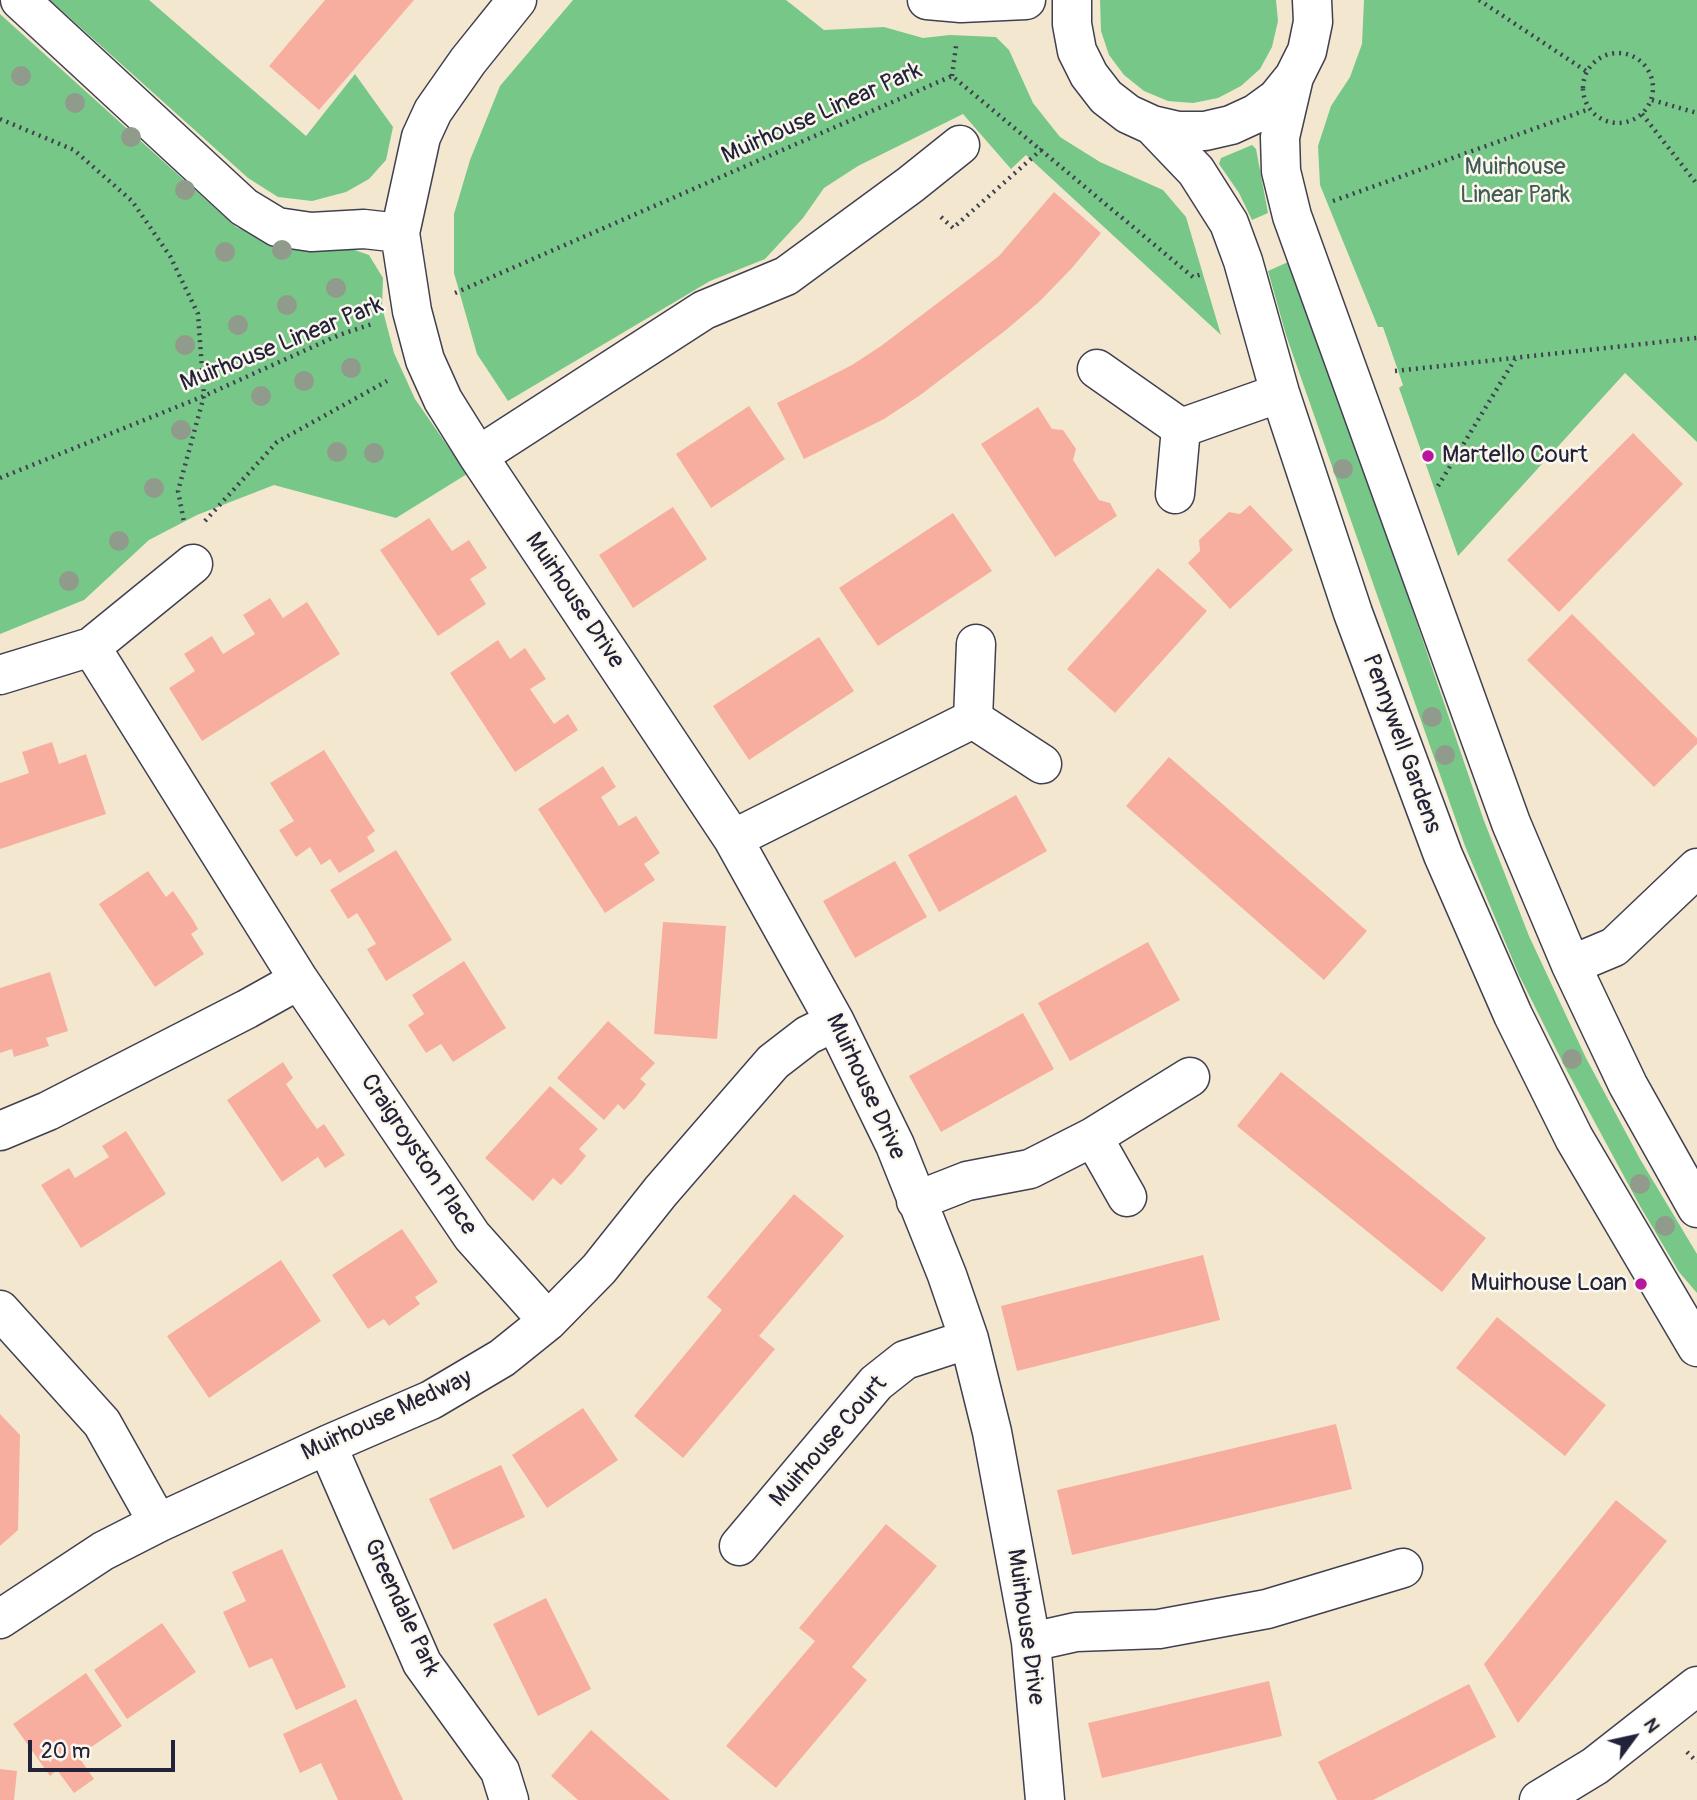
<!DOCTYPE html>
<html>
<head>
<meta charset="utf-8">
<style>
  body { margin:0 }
  #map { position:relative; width:1697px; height:1800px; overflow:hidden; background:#f3e8cf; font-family:Pangolin,sans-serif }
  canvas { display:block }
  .north { position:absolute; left:1599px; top:1702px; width:70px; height:70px; -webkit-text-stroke:5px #fbf7ec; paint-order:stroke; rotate:57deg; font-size:19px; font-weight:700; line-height:28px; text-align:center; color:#22223b }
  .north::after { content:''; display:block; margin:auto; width:24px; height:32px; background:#22223b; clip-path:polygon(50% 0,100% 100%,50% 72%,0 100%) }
  .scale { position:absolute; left:28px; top:1740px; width:147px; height:32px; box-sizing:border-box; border:4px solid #22223b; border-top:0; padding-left:9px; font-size:21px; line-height:24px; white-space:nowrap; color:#22223b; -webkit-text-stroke:5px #fbf7ec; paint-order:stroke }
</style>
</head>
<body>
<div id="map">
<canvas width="1697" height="1800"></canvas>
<div class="north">N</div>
<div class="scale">20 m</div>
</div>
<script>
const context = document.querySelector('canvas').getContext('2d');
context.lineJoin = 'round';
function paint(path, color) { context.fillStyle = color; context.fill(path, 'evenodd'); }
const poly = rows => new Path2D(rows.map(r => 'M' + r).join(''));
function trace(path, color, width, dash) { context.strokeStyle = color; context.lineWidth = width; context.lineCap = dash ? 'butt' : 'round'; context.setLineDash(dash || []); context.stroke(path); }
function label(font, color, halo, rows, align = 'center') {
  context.font = font + ' Pangolin,sans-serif'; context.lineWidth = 5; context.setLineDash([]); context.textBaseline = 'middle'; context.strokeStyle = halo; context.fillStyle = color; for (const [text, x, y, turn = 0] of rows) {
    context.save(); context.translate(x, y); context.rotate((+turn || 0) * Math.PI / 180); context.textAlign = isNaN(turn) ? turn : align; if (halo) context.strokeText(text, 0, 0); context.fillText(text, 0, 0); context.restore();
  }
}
paint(poly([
  [50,0,149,0,306,136,355,74,393,127,386,160,369,179,346,192,312,201,278,197,248,178],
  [573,0,786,0,824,30,884,27,923,38,950,35,996,37,1009,50,1033,103,1060,137,1100,162,1163,190,1186,217,1221,335,1026,155,1011,169,963,114,858,166,824,188,803,218,765,259,710,281,508,401,477,354,454,273,454,214,470,160,500,86],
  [1100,0,1276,0,1278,21,1272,47,1260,69,1241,86,1218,98,1193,103,1168,101,1144,91,1124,75,1109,55,1101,31],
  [1364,0,1697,0,1697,442,1625,373,1458,556,1399,388,1403,385,1383,327,1378,327,1320,185,1318,146,1331,106,1350,77,1362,44],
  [0,14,236,227,266,240,349,248,369,255,383,278,382,307,394,353,415,399,467,474,396,518,274,485,197,515,149,540,84,600,0,634],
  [1252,145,1256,149,1268,213,1252,220,1239,193,1219,164,1221,158],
  [1288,262,1401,576,1483,818,1529,936,1586,1058,1640,1159,1697,1254,1697,1293,1679,1272,1640,1206,1565,1067,1519,975,1465,846,1286,335,1268,271]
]), '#77c788');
paint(poly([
  [325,0,414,0,319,110,269,66],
  [1054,192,1101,233,1072,268,1040,301,1006,330,919,396,884,419,804,459,777,403,852,365,881,346,968,280,999,256],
  [749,406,785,459,711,508,676,454],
  [1038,407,1052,429,1063,430,1076,449,1073,460,1099,500,1110,503,1117,516,1055,557,981,444],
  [1633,433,1683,484,1559,612,1507,560],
  [1250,505,1293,550,1230,609,1188,563,1200,551,1199,540,1229,512,1240,514],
  [673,507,707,559,633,608,599,555],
  [953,513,992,571,878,646,839,588],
  [429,518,452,551,469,540,487,568,470,579,486,604,438,636,380,550],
  [1158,568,1207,611,1115,713,1067,669],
  [270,598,283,618,307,602,340,654,202,741,169,688,195,671,184,654,212,636,223,654,255,634,243,615],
  [1572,614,1697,738,1697,744,1654,787,1527,660],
  [819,637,854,691,749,760,713,706],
  [498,640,510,659,525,648,546,679,530,689,554,724,568,714,578,730,515,772,450,673],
  [52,742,59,764,86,754,106,814,0,849,0,783,29,773,22,752],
  [324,750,375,831,367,837,375,851,339,873,330,859,321,865,310,847,296,857,279,830,294,821,270,783],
  [1169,757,1367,931,1324,980,1126,806],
  [603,766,616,787,601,797,619,826,636,816,660,853,644,864,655,880,605,913,538,809],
  [1016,795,1047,851,939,912,908,855],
  [396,850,452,940,386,981,367,949,376,944,367,929,357,913,348,919,330,890],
  [895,861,927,917,855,958,823,901],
  [148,871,166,897,173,891,193,920,198,929,191,934,204,954,155,987,99,904],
  [663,922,726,926,717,1039,654,1034],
  [1148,942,1180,1000,1070,1061,1038,1003],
  [464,961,506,1028,453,1062,441,1044,426,1053,408,1025,424,1014,412,995],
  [50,972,68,1031,46,1038,49,1046,14,1057,12,1049,0,1053,0,988],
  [1023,1013,1054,1069,941,1132,909,1076],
  [608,1021,655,1063,640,1079,646,1084,636,1097,624,1110,618,1104,604,1120,557,1078],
  [283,1062,293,1078,286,1084,302,1108,317,1129,324,1124,345,1155,325,1168,318,1157,282,1182,227,1100],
  [1281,1072,1486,1238,1442,1292,1237,1126],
  [550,1086,598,1129,579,1149,586,1156,573,1172,561,1185,553,1178,533,1201,485,1158],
  [126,1131,166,1194,81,1248,41,1185,69,1168,75,1178,109,1157,102,1146],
  [794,1194,844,1236,759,1336,775,1349,683,1458,634,1416,722,1310,707,1297],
  [402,1229,438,1282,415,1297,420,1304,389,1326,384,1319,368,1329,332,1275],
  [1203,1255,1220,1320,1017,1371,1001,1306],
  [281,1260,321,1321,209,1398,167,1336],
  [1497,1317,1606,1405,1565,1456,1456,1368],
  [583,1408,618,1460,547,1508,512,1455],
  [0,1414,20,1435,18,1530,0,1546],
  [1336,1424,1352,1489,1072,1555,1057,1490],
  [501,1465,525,1517,453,1550,429,1499],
  [1616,1500,1667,1541,1518,1723,1484,1664],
  [886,1524,937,1566,852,1667,867,1680,776,1788,726,1746,815,1641,799,1628],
  [282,1549,346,1687,296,1710,272,1658,249,1668,223,1612,246,1601,232,1572],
  [546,1598,591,1689,538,1716,493,1624],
  [162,1623,196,1672,127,1719,94,1670],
  [86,1673,122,1726,78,1756,94,1779,74,1793,57,1770,50,1776,13,1724],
  [1269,1681,1282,1736,1102,1778,1088,1723],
  [1469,1684,1496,1737,1373,1800,1337,1800,1318,1762],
  [356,1699,403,1800,338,1800,321,1763,300,1773,283,1734],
  [591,1730,670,1800,578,1800,551,1776],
  [0,1769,17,1771,14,1800,0,1800]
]), '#f8ae9e');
const minor = poly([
  [20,0,244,207,277,227,311,232,364,229,400,233],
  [517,0,468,61,433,111,421,137,400,233,412,311,425,360,443,400,478,456,733,839,835,1022,895,1145,947,1275,969,1339,992,1432,1031,1642,1045,1800],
  [927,0,961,3,1026,0],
  [1072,0,1072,24,1077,51,1089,75,1106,97,1128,114,1152,125,1178,131,1205,131,1231,125,1255,114,1277,98,1294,77],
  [1312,0,1313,22,1307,51,1294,77,1280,137,1281,171,1292,216,1511,823,1571,965,1628,1085,1697,1208],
  [1152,125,1196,171,1229,223,1243,261,1280,393,1353,613,1443,855,1513,1015,1574,1138,1697,1347],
  [1097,369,1181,428,1175,494],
  [1181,428,1280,393],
  [478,456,704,310,786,276,910,185,960,145],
  [976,644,973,719,1042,764],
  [91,647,299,980,472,1236,548,1321],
  [0,675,91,647,193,564],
  [733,839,973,719],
  [1571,965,1614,947,1697,868],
  [0,1131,48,1111,247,1009,299,980],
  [1093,1137,1127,1197],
  [916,1201,967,1181,1030,1169,1093,1137,1190,1077],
  [0,1310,102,1423,158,1523],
  [327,1445,422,1663,500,1771,509,1800],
  [739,1546,876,1383,905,1360,969,1339],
  [0,1619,103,1551,158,1523,327,1445,431,1400,502,1358,548,1321,599,1269,661,1191,773,1062,808,1035,835,1022],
  [1031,1642,1076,1632,1159,1629,1267,1609,1403,1568],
  [1539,1800,1595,1766,1697,1686]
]);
trace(minor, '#414051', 41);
trace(poly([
  [1479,0,1586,71],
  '1583 88a35 35 0 1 1 70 0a35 35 0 1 1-70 0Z',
  [952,76,956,46],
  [1652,100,1697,113],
  [1642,114,1697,184],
  [0,119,74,150,132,201,170,256,198,314,204,396,178,491,184,522],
  [1333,201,1589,109],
  [941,217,953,228,1042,149],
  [455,293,952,76,1193,277,1202,274],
  [1395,371,1697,338],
  [0,478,204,396,339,335,372,324],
  [1438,486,1515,359],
  [205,521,277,442,387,381],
  [1687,1752,1697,1762]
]), '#414051', 4.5, [2, 5]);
trace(minor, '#fff', 38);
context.fillStyle = '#919b8c';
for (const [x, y] of [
  [21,76],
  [75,103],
  [131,137],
  [185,190],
  [282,250],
  [225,252],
  [336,288],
  [287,305],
  [238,325],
  [185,345],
  [351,368],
  [304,381],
  [261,396],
  [181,430],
  [337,452],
  [374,453],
  [1343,469],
  [154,488],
  [119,541],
  [69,581],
  [1432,717],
  [1445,755],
  [1572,1059],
  [1640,1184],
  [1665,1226]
]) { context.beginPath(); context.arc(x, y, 10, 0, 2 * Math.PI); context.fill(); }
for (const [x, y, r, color] of [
  [1428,456,7,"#b5179e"],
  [1641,1284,7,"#b5179e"]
]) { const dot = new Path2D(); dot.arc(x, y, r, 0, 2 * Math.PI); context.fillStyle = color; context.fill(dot); trace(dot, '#fbf7ec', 2.5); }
label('24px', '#22223b', '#fbf7ec', [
  ["Muirhouse Linear Park",822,114,-24],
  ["Muirhouse Linear Park",282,345,-22],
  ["Muirhouse Drive",574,601,56],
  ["Pennywell Gardens",1401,744,70],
  ["Muirhouse Drive",865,1087,65],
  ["Craigroyston Place",418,1155,56],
  ["Muirhouse Medway",387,1416,-25],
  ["Muirhouse Court",829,1442,-49],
  ["Greendale Park",401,1608,65],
  ["Muirhouse Drive",1025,1627,82]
]);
label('24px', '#405c56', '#fbf7ec', [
  ["Muirhouse",1515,168],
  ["Linear Park",1515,196]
]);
label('24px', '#22223b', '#fbf7ec', [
  ["Martello Court",1442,456],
  ["Muirhouse Loan",1627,1284,"right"]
], 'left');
</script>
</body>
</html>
